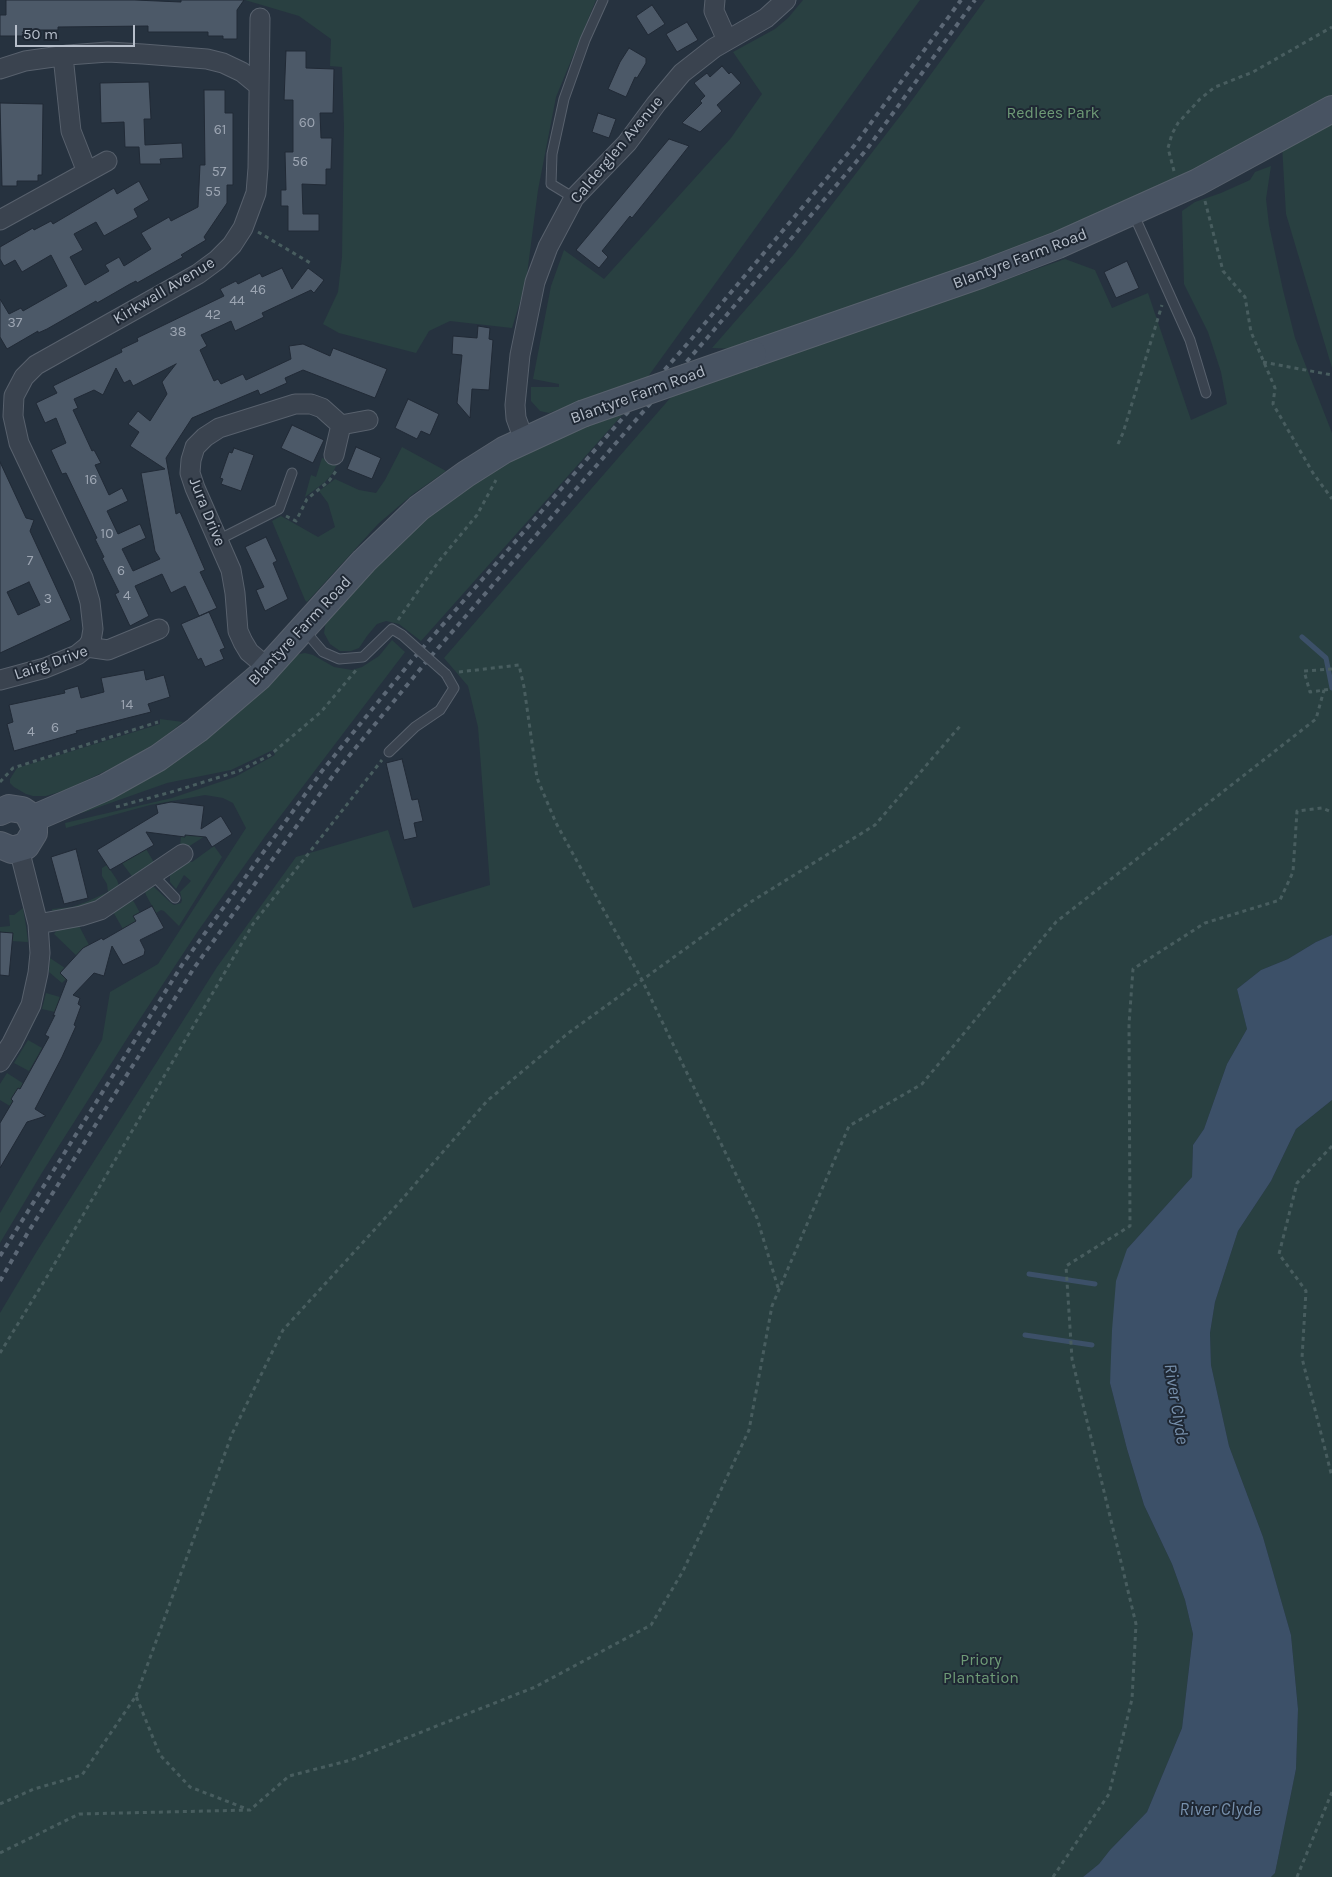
<!DOCTYPE html>
<html>
<head>
<meta charset="utf-8">
<style>
  body { margin:0 }
  #map { position:relative; width:1332px; height:1877px; overflow:hidden; background:#26323f; font-family:Karla,sans-serif }
  canvas { display:block }
  .scale { position:absolute; left:15px; top:25px; width:120px; height:22px; box-sizing:border-box; border:2px solid #b6beca; border-top:0; padding-left:6px; font-size:15px; line-height:18px; white-space:nowrap; color:#b6beca; -webkit-text-stroke:4px #1f2834; paint-order:stroke }
</style>
</head>
<body>
<div id="map">
<canvas width="1332" height="1877"></canvas>
<div class="scale">50 m</div>
</div>
<script>
const context = document.querySelector('canvas').getContext('2d');
context.lineJoin = 'round';
function paint(path, color) { context.fillStyle = color; context.fill(path, 'evenodd'); }
const poly = rows => new Path2D(rows.map(r => 'M' + r).join(''));
function trace(path, color, width, dash) { context.strokeStyle = color; context.lineWidth = width; context.lineCap = dash ? 'butt' : 'round'; context.setLineDash(dash || []); context.stroke(path); }
function label(font, color, halo, rows, align = 'center') {
  context.font = font + ' Karla,sans-serif'; context.lineWidth = 4; context.setLineDash([]); context.textBaseline = 'middle'; context.strokeStyle = halo; context.fillStyle = color; for (const [text, x, y, turn = 0] of rows) {
    context.save(); context.translate(x, y); context.rotate((+turn || 0) * Math.PI / 180); context.textAlign = isNaN(turn) ? turn : align; if (halo) context.strokeText(text, 0, 0); context.fillText(text, 0, 0); context.restore();
  }
}
paint(poly([
  [245,0,596,0,556,97,538,190,526,282,512,328,450,321,429,331,416,353,339,333,323,324,338,292,342,257,344,126,342,67,330,66,331,39,299,16],
  [803,0,920,0,647,378,549,413,540,411,531,401,531,387,559,387,559,384,533,379,551,286,564,250,604,279,731,138,762,94,733,52,775,29,788,18],
  [985,0,1332,0,1332,101,1243,149,1039,243,738,349,712,348,794,254,907,107],
  [1332,119,1332,368,1286,214,1282,145],
  [1271,166,1266,199,1269,225,1283,290,1295,338,1332,433,1332,935,1316,942,1288,959,1261,970,1237,989,1247,1029,1227,1064,1204,1129,1193,1145,1192,1177,1127,1249,1110,1383,1127,1449,1144,1505,1172,1564,1185,1600,1193,1634,1182,1728,1147,1812,1110,1850,1099,1864,1083,1877,0,1877,0,1313,37,1251,217,967,296,857,388,830,413,908,490,885,478,727,468,686,444,658,672,396,1065,259,1095,270,1112,308,1148,293,1191,420,1227,404,1221,372,1208,332,1184,284,1182,211,1195,202,1221,193,1250,180,1255,172],
  [623,414,421,641,399,624,386,621,377,624,367,636,359,648,351,651,340,651,330,644,324,633,326,620,405,533,499,464,559,436],
  [402,447,446,471,413,494,378,524,307,602,305,600,272,521,281,516,318,537,335,527,328,503,319,491,335,479,359,490,376,493,385,480],
  [322,458,338,462,332,474,325,482,305,497,311,475,316,477],
  [392,640,405,652,266,835,198,931,128,1037,43,1171,0,1243,0,1213,102,1040,110,992,158,964,246,828,233,803,223,798,205,795,150,805,66,828,65,823,172,798,235,777,275,755,273,750,231,770,167,783,85,812,62,817,295,655,305,653,313,655,334,667,352,670,362,667,379,656],
  [160,719,183,722,159,741,122,763,66,790,46,796,33,796,26,794,14,787,10,783,10,779,17,768,160,724],
  [185,835,205,836,188,847,180,847,181,836,185,837],
  [214,846,222,857,179,926,164,911,161,910,156,913,146,895,144,889,154,887,171,903,174,905,181,903,182,900,180,892,191,881,184,875,176,889,170,882,170,873,185,861,192,862],
  [146,849,155,864,134,879,122,863],
  [107,865,117,880,120,889,93,905,53,914,52,909,72,907,86,902,108,892,107,884,102,876,102,868],
  [130,898,134,902,140,913,136,921,123,929,112,910],
  [23,908,26,926,28,942,12,941,13,933,0,932,0,927,10,926,9,915,14,915],
  [78,924,89,945,81,960,54,934,59,927],
  [50,958,65,968,60,973,66,979,62,983,49,972],
  [46,993,60,997,55,1012,42,1009],
  [28,1040,42,1048,29,1071,14,1063],
  [7,1073,24,1084,14,1094,13,1101,10,1106,0,1100,0,1084],
  [1332,1100,1332,1877,1271,1877,1275,1873,1296,1769,1298,1709,1291,1635,1263,1537,1229,1446,1211,1365,1210,1333,1215,1302,1238,1231,1271,1181,1296,1129]
]), '#294041');
paint(poly([
  [1332,935,1332,1100,1296,1129,1271,1181,1238,1231,1215,1302,1210,1333,1211,1365,1229,1446,1263,1537,1291,1635,1298,1709,1296,1769,1275,1873,1271,1877,1083,1877,1099,1864,1110,1850,1147,1812,1182,1728,1193,1634,1185,1600,1172,1564,1144,1505,1127,1449,1110,1383,1112,1330,1116,1281,1127,1249,1192,1177,1193,1145,1204,1129,1227,1064,1247,1029,1237,989,1261,970,1288,959,1316,942]
]), '#3c5068');
trace(poly([
  [1302,637,1326,658,1332,688],
  [1029,1274,1095,1284],
  [1025,1335,1092,1345]
]), '#3c5068', 5);
const building = poly([
  [6,0,135,0,181,2,181,0,244,0,237,10,237,39,223,39,223,36,208,36,208,32,148,32,148,26,58,27,58,30,32,30,32,36,0,36,0,15,6,15,6,0],
  [652,5,665,24,648,35,636,16,652,5],
  [687,22,698,40,677,52,666,34,687,22],
  [629,48,646,58,646,63,637,78,635,77,626,97,608,89,620,62,629,48],
  [286,51,306,51,306,68,334,69,333,113,320,113,321,138,332,138,331,169,326,169,326,185,302,184,303,214,319,214,319,231,288,231,288,206,281,206,281,190,286,190,285,152,293,152,293,100,284,100,286,51],
  [722,66,729,74,731,72,741,83,717,105,722,111,700,132,682,123,702,103,700,101,705,96,694,83,707,73,710,77,722,66],
  [149,82,151,119,144,119,145,145,182,143,183,158,160,159,161,164,140,164,139,147,125,147,124,122,101,123,100,83,149,82],
  [204,90,225,90,225,113,233,113,233,185,227,185,227,203,204,237,206,240,181,255,183,257,137,283,136,281,130,284,97,303,96,301,47,329,38,333,38,331,7,349,0,337,0,299,9,314,21,308,23,311,67,286,51,255,22,272,15,260,4,266,0,259,0,247,33,228,34,230,51,221,53,224,114,188,117,194,139,181,149,200,134,209,138,217,104,236,96,222,74,234,83,250,70,257,85,285,109,271,105,265,119,257,124,266,151,249,141,233,169,217,171,221,198,207,200,165,205,165,204,90],
  [0,103,43,104,42,175,38,175,38,181,17,181,17,186,2,186,0,103],
  [598,113,616,119,609,138,592,132,598,113],
  [669,139,689,146,648,198,632,218,630,216,602,251,608,257,599,268,576,250,669,139],
  [1127,261,1139,288,1116,298,1104,272,1127,261],
  [282,268,292,289,308,268,324,280,314,293,311,290,262,313,264,317,235,331,231,321,201,335,207,346,200,350,214,381,218,379,221,384,243,374,246,380,291,359,289,346,303,344,330,356,333,348,387,369,375,398,303,370,285,378,287,383,260,395,258,390,192,418,166,458,176,514,180,512,205,570,200,572,217,608,199,616,185,586,171,593,162,574,135,586,149,616,130,626,115,594,119,592,102,558,104,557,95,539,97,538,66,473,62,474,51,450,66,443,56,418,45,423,36,403,57,393,53,386,122,352,121,349,138,341,137,338,224,296,220,289,236,281,238,284,260,273,262,277,282,268],
  [176,364,162,382,167,394,150,421,138,411,128,424,139,432,130,446,165,469,141,473,155,551,160,559,133,571,122,549,146,538,140,524,118,534,107,511,128,501,122,488,109,495,95,465,101,463,94,450,92,451,73,410,78,408,74,399,94,390,103,395,116,368,124,383,130,380,133,386,176,364],
  [478,326,490,328,489,339,493,340,489,390,472,389,470,418,457,403,462,355,452,354,453,336,477,338,478,326],
  [408,399,439,414,430,435,421,431,417,439,395,428,408,399],
  [292,425,324,440,313,463,281,448,292,425],
  [356,447,381,458,372,479,347,469,356,447],
  [234,448,254,455,241,491,221,484,223,479,220,478,229,452,232,453,234,448],
  [0,462,26,518,34,520,30,531,71,620,0,653,0,462],
  [29,582,40,605,18,615,7,592,29,582],
  [266,537,277,561,273,563,288,599,265,611,256,590,264,587,245,547,266,537],
  [209,612,225,648,220,650,224,659,205,667,201,658,198,660,181,624,209,612],
  [144,670,146,680,164,675,170,697,148,704,151,712,76,731,77,733,14,751,7,724,13,722,9,705,65,693,64,690,78,686,81,698,104,692,101,678,144,670],
  [402,759,412,800,418,799,423,821,414,823,417,837,404,840,386,763,402,759],
  [171,802,204,806,201,829,221,816,232,834,212,847,206,837,185,835,185,837,146,832,154,845,110,870,97,850,158,813,156,805,171,802],
  [76,849,88,898,64,904,51,857,76,849],
  [152,906,164,928,140,940,145,950,144,955,123,965,112,946,104,976,94,973,73,995,80,998,78,1004,81,1006,74,1025,76,1026,62,1057,35,1109,46,1116,27,1122,0,1168,0,1123,13,1101,11,1099,18,1088,20,1089,49,1037,45,1035,55,1015,53,1016,67,980,60,973,83,948,102,938,103,940,136,921,133,916,152,906],
  [0,932,13,933,9,976,0,975,0,932]
]);
paint(building, '#4c5968');
trace(building, '#212a36', 1);
const service = poly([
  [574,198,551,184,552,154,564,99,585,40,603,0],
  [1133,213,1190,340,1206,393],
  [218,540,279,509,292,473],
  [305,631,323,652,339,659,363,657,392,629,402,635],
  [389,752,415,727,440,710,454,688,446,674],
  [153,875,175,898]
]);
const minor = poly([
  [715,0,714,11,727,40],
  [63,56,71,131,87,172],
  [0,69,25,61,68,55,108,52,143,54,207,59,223,63,242,72,259,86],
  [0,220,107,161],
  [524,440,516,418,515,405,520,355,535,282,548,247,574,198,627,143,656,104,682,73,714,48,766,18,786,0],
  [334,455,341,425,368,420],
  [87,647,108,650,159,629],
  [268,668,249,652,243,642,238,631,235,593,231,570,195,488,190,473,191,460,195,447,205,437,219,428,295,404,311,404,322,408,341,425],
  [0,680,45,668,77,655,87,647,91,641,93,629,90,602,83,578,19,443,13,416,14,396,24,377,36,365,198,274,217,260,232,245,243,228,256,193,258,168,260,18],
  [38,924,81,916,100,910,183,854],
  [0,1062,12,1043,31,1005,38,973,40,953,38,924,19,849]
]);
const secondary = poly([
  [753,354,980,275,1058,245,1198,182,1332,109],
  [0,812,9,808,22,810,28,814,34,826,34,833,26,846,12,850,0,845],
  [32,819,106,787,158,758,197,730,259,677,364,561,419,508,466,474,504,450,582,414]
]);
trace(service, '#58616d', 11);
trace(minor, '#58616d', 21);
trace(secondary, '#58616d', 28);
trace(poly([
  [1174,171,1168,148,1172,134,1178,123,1200,99,1215,87,1253,72,1332,27],
  [1205,201,1223,271,1245,297,1251,332,1275,388,1273,404,1313,473,1332,499],
  [258,232,312,264],
  [1263,362,1332,375],
  [1118,444,1123,433,1162,305],
  [286,516,296,521,307,499,329,481,336,471],
  [398,620,439,561,477,515,496,480],
  [1332,669,1304,671,1310,692,1332,689],
  [459,672,519,665,524,687,537,778,556,823,642,980,757,1218,779,1291],
  [0,782,13,768,158,722],
  [116,807,175,791,239,771,270,755,321,712,357,669],
  [1332,1146,1297,1183,1279,1254,1306,1291,1302,1358,1332,1477],
  [0,1353,48,1275,253,924,382,760],
  [136,1696,232,1434,283,1330,397,1205,487,1101,567,1034,749,903,875,825,961,725],
  [0,1804,34,1789,82,1775,136,1696,160,1755,190,1787,247,1809],
  [0,1853,79,1814,250,1810,289,1776,351,1760,535,1687,651,1625,683,1571,749,1430,772,1306,849,1126,922,1084,1056,922,1316,719,1324,690],
  [1053,1877,1109,1794,1132,1699,1136,1624,1072,1359,1066,1266,1130,1226,1129,1024,1133,969,1205,923,1280,900,1293,872,1297,811,1322,808,1332,812],
  [1297,1877,1332,1792]
]), '#485d5f', 3, [4, 4]);
trace(service, '#3a434f', 9);
trace(minor, '#3a434f', 19);
trace(secondary, '#485362', 26);
trace(poly([
  [0,1256,182,965,322,771,413,659,695,335,854,146,961,0],
  [0,1281,27,1234,194,968,335,773,426,662,708,337,867,149,975,0]
]), '#5c6876', 4, [5, 5]);
const serviceBridge = poly([
  [402,635,446,674]
]);
const secondaryBridge = poly([
  [582,414,753,354]
]);
trace(serviceBridge, '#58616d', 11, []);
trace(secondaryBridge, '#58616d', 28, []);
trace(serviceBridge, '#3a434f', 9);
trace(secondaryBridge, '#485362', 26);
label('14px', '#9ca5b2', null, [
  ["60",307,123],
  ["61",220,130],
  ["56",300,162],
  ["57",219,172],
  ["55",213,192],
  ["46",258,290],
  ["44",237,301],
  ["42",213,315],
  ["37",15,323],
  ["38",178,332],
  ["16",91,480],
  ["10",107,534],
  ["7",30,561],
  ["6",121,571],
  ["4",127,596],
  ["3",48,599],
  ["14",127,705],
  ["6",55,728],
  ["4",31,732]
]);
label('16px', '#6e9a76', '#1f2834', [
  ["Redlees Park",1053,113],
  ["Priory",981,1660],
  ["Plantation",981,1678]
]);
label('16px', '#b6beca', '#1f2834', [
  ["Calderglen Avenue",617,150,-50],
  ["Blantyre Farm Road",1020,259,-21],
  ["Kirkwall Avenue",164,291,-31],
  ["Blantyre Farm Road",638,395,-20],
  ["Jura Drive",207,512,68],
  ["Blantyre Farm Road",300,631,-47],
  ["Lairg Drive",51,663,-19]
]);
label('italic 18px', '#7790ac', '#1f2834', [
  ["River Clyde",1176,1404,81],
  ["River Clyde",1220,1810]
]);
</script>
</body>
</html>
